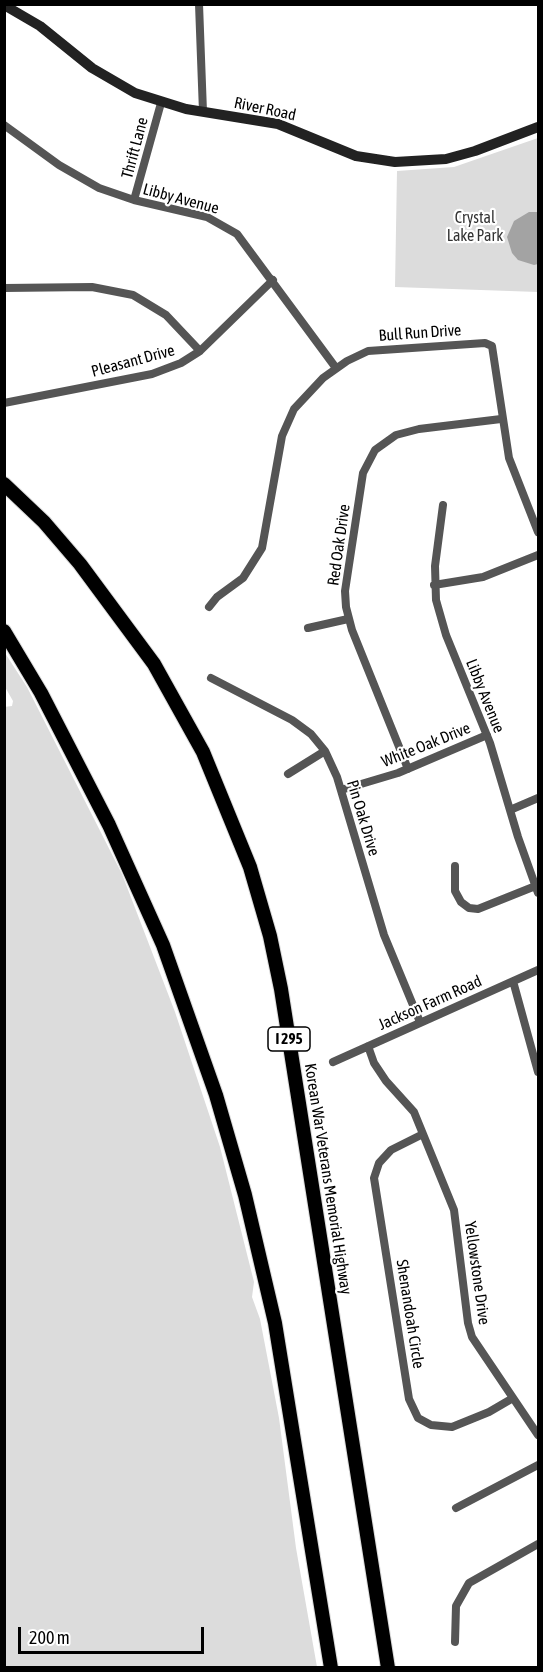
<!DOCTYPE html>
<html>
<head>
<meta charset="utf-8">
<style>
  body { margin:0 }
  #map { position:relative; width:543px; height:1672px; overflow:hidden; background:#fff; font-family:"Asap Condensed",sans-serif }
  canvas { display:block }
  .frame { position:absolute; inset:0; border:6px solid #000; pointer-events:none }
  .scale { position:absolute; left:18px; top:1627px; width:186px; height:27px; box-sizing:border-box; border:3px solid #000; border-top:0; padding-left:8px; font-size:18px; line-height:21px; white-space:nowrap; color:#000; -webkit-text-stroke:4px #fff; paint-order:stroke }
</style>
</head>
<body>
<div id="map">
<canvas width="543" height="1672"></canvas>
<div class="frame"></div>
<div class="scale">200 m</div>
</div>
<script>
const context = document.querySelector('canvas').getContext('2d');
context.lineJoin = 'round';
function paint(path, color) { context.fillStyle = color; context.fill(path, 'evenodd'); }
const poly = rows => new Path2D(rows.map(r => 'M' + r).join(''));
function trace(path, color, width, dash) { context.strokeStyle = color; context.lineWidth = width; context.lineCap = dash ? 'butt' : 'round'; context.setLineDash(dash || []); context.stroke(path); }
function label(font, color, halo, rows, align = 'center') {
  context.font = font + ' "Asap Condensed",sans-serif'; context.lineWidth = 4.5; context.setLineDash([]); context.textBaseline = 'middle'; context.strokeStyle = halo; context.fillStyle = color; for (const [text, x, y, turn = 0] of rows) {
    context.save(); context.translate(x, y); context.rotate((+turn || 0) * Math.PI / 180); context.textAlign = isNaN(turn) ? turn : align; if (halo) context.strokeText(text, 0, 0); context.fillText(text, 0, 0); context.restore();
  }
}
paint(poly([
  [538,138,538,292,395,287,397,171,454,167],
  [5,653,27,687,122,874,175,1012,220,1147,254,1282,252,1297,260,1319,279,1418,296,1548,317,1667,5,1667,4,707,12,706,13,701,5,687]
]), '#dcdcdc');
paint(poly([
  [529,212,538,212,538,264,534,265,518,260,512,253,507,237,514,221]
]), '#a3a3a3');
const highway = poly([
  [4,484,44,522,80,564,154,664,203,752,250,867,270,936,281,989,388,1668],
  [4,631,41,693,109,825,163,945,216,1095,245,1195,275,1323,331,1668]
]);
trace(highway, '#dbdbdb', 16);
trace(poly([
  [199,4,203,112],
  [4,125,59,165,99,188,134,200,207,217,237,234,336,368],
  [134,200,161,103],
  [4,288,92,287,133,295,166,315,200,351],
  [4,403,152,374,181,363,200,351,273,280],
  [443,505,435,566,436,600,446,635,490,743,518,837,538,893],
  [434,585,483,577,538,555],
  [209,607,217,597,243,578,262,548,282,436,294,409,323,378,347,361,368,351,485,343,492,346,509,458,538,532],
  [308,628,348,619],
  [211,678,292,720,311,734,325,751,337,777,384,935,420,1022],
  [408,769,352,630,346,607,345,591,363,473,375,450,396,435,419,429,501,419],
  [288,774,325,751],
  [341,790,398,773,487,735],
  [510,810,538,798],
  [455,866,455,891,461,902,469,908,478,909,538,885],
  [513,981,538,1072],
  [368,1046,374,1063,386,1081,414,1112,454,1210,468,1323,472,1337,538,1435],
  [333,1062,538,970],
  [423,1134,391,1150,379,1163,374,1178,409,1399,418,1418,431,1425,452,1427,489,1412,513,1398],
  [456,1508,538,1465],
  [455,1642,456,1606,469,1583,538,1544]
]), '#555', 8);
trace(poly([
  [4,5,40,26,92,68,135,93,186,109,278,124,356,156,395,162,446,159,475,151,538,127]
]), '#222', 10);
trace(highway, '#000', 14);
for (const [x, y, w] of [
  [289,1039,42]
]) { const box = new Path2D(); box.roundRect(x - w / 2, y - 12, w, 24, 4.5); context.fillStyle = '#fff'; context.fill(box); trace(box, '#000', 1.5); }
label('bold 15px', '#000', null, [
  ["I 295",289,1039]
]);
label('16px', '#000', '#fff', [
  ["River Road",265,109,12],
  ["Thrift Lane",135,148,-75],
  ["Libby Avenue",181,199,15],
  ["Bull Run Drive",420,333,-4],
  ["Pleasant Drive",133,361,-15],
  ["Red Oak Drive",339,545,-82],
  ["Libby Avenue",485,696,68],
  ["White Oak Drive",426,745,-22],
  ["Pin Oak Drive",363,818,73],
  ["Jackson Farm Road",430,1003,-24],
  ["Korean War Veterans Memorial Highway",328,1179,81],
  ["Yellowstone Drive",477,1273,82],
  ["Shenandoah Circle",410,1314,81]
]);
label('16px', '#333', '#fff', [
  ["Crystal",475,218],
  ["Lake Park",475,236]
]);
</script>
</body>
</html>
